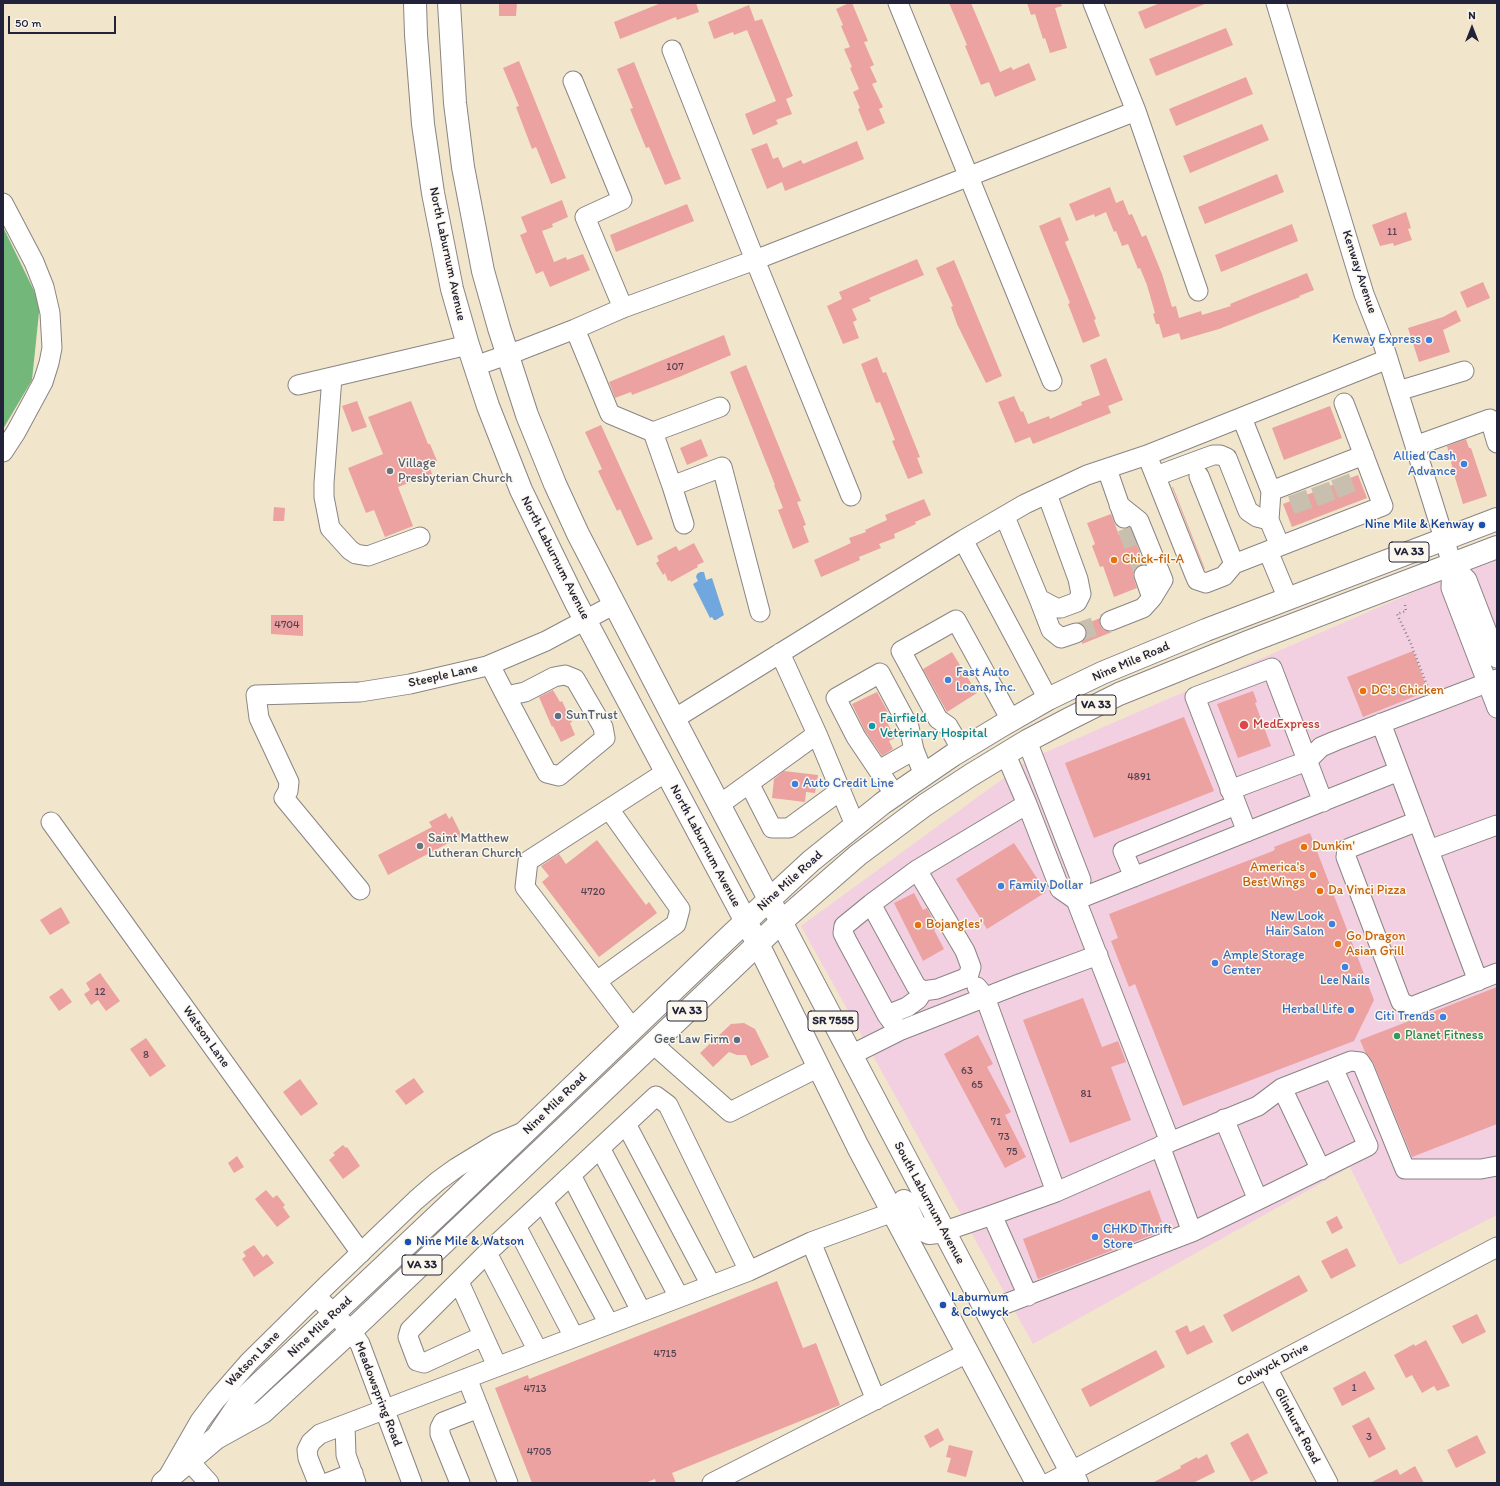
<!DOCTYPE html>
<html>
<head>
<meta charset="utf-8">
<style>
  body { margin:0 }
  #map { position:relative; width:1500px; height:1486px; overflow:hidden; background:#f1e6cb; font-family:Itim,sans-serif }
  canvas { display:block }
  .frame { position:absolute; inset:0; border:4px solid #22223b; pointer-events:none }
  .north { position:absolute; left:1452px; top:8px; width:40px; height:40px; -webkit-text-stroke:3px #fbf7ec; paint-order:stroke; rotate:0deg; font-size:11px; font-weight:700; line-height:16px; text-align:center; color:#22223b }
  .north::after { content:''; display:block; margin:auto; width:14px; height:18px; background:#22223b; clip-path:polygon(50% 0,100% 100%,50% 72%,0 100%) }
  .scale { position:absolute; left:8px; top:16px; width:108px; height:18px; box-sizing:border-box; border:2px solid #22223b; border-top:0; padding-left:5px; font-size:12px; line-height:14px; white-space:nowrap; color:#22223b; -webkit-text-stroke:3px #fbf7ec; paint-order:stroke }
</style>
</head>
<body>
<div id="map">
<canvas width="1500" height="1486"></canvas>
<div class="frame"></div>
<div class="north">N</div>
<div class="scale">50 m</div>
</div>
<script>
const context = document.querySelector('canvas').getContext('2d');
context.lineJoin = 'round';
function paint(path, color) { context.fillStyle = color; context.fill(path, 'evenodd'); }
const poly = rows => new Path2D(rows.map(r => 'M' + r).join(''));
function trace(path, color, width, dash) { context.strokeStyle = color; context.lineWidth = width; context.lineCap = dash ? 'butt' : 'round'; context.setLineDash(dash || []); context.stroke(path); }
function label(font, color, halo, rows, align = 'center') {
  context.font = font + ' Itim,sans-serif'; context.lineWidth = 3; context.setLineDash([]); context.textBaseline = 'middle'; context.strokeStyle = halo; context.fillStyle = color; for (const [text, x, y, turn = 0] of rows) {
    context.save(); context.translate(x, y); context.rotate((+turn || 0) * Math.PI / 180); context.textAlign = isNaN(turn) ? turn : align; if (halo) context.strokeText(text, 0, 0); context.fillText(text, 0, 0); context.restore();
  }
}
paint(poly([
  [1497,556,1497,1215,1399,1265,1350,1167,1033,1344,801,926,1030,759]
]), '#f2cfe1');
paint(poly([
  [3,227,40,303,32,380,3,429]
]), '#74b77a');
paint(poly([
  [700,572,704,572,706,580,712,578,724,615,716,620,714,620,712,617,710,618,693,584,698,581,696,577,697,574]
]), '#70a7de');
paint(poly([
  [499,3,517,3,516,16,499,16],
  [661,3,696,3,699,12,677,20,676,17,620,39,614,22],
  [849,3,852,3,868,41,864,42,874,65,870,67,877,82,872,84,883,107,879,109,885,123,867,131,858,109,860,108,853,92,859,89,850,68,852,67,844,49,850,47,841,26,843,25,836,9],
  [949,3,971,3,1000,72,1011,67,1013,70,1029,63,1036,80,995,97,989,82,981,85,965,46,967,45],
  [1027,3,1061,3,1062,6,1055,8,1067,48,1050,53,1045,38,1043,39,1035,14,1031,15],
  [1160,3,1207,3,1145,29,1138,12],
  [749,5,755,21,762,19,793,96,786,99,792,114,776,120,778,124,753,135,745,114,776,101,747,30,734,35,733,32,714,39,708,22],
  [1226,28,1233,45,1156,76,1149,59],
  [519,61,566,178,551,184,536,147,532,149,516,107,519,106,503,68],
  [634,62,681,179,665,185,649,147,646,148,630,109,633,108,617,69],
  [1246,77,1253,94,1176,126,1169,109],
  [1262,124,1269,140,1190,173,1183,156],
  [857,141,864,159,785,191,782,182,767,189,751,149,767,143,773,159,778,157,783,168,801,160,803,164],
  [1277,174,1284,192,1205,224,1198,207],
  [1110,187,1116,203,1123,200,1129,215,1132,214,1142,237,1146,235,1162,274,1172,307,1176,306,1179,318,1201,311,1202,315,1231,306,1230,304,1247,297,1307,273,1314,290,1299,296,1300,297,1219,329,1181,340,1179,333,1163,338,1159,324,1156,324,1153,314,1155,313,1147,285,1140,268,1138,269,1128,244,1122,246,1116,231,1114,232,1106,212,1095,217,1094,214,1076,221,1069,204],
  [562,200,568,217,552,224,553,227,542,231,554,262,566,257,567,260,583,254,590,270,550,287,543,271,536,274,520,235,527,232,521,217],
  [687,204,694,221,616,252,610,235],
  [1406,212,1411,228,1408,229,1412,240,1394,246,1393,243,1380,246,1372,225],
  [1060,217,1069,240,1065,242,1096,319,1094,320,1100,336,1083,343,1068,304,1070,303,1039,226],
  [1292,224,1298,241,1221,272,1215,255],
  [917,259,924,275,869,298,871,301,852,309,857,320,853,322,859,338,843,344,827,306,842,299,839,292],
  [954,260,1002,376,986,383,957,324,951,307,953,306,936,268],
  [1483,282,1490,298,1467,308,1460,292],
  [1456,310,1461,321,1443,330,1450,352,1419,362,1408,328,1443,317],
  [724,335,731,355,679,377,632,395,631,392,615,398,609,382],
  [877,357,883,373,886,372,920,457,917,458,923,473,908,479,892,441,895,440,880,402,876,403,861,364],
  [1106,358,1123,400,1108,406,1111,413,1033,444,1030,437,1015,443,998,402,1014,396,1021,412,1023,411,1028,424,1049,416,1050,419,1082,405,1081,402,1100,395,1090,365],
  [746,365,801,501,797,502,806,525,803,526,809,542,793,549,778,510,783,508,774,485,775,485,730,372],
  [357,401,367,427,352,432,342,406],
  [411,401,428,444,430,444,437,461,429,465,432,474,398,487,413,526,385,537,374,510,366,513,348,468,383,454,368,417],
  [1330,406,1342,438,1284,460,1272,428],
  [601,425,653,539,637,546,620,509,617,511,598,471,602,469,585,432],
  [701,439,708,456,687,465,680,448],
  [1466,439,1469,448,1471,448,1487,496,1463,504,1454,474,1447,446],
  [1358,475,1367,498,1292,527,1283,504],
  [1172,487,1173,487,1205,569,1204,569],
  [924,499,931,515,915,522,916,524,894,534,895,538,879,544,881,548,859,557,860,560,821,577,814,560,851,543,849,538,866,532,865,530,887,520,885,515],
  [274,507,285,508,284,521,273,521],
  [1111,514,1119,535,1131,531,1145,564,1140,565,1136,568,1133,573,1134,579,1137,588,1114,597,1103,566,1100,567,1092,546,1095,544,1087,523],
  [694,543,704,562,697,565,698,567,671,582,670,580,668,581,665,573,663,575,656,563,659,561,657,556,676,546,679,551],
  [271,615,303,615,303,636,271,634],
  [1100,618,1100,625,1103,629,1108,632,1112,632,1082,644,1082,642,1084,640,1087,635,1086,629,1083,625],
  [1413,651,1428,691,1363,717,1347,677],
  [952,652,977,693,947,712,923,669],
  [553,690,560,702,562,701,572,722,570,723,575,735,561,742,553,726,552,727,539,697],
  [1253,691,1257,702,1255,703,1271,746,1238,758,1217,704],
  [877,692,888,712,883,714,895,738,889,741,893,749,882,756,865,731,852,704],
  [1184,717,1214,791,1094,838,1065,763],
  [784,771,818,775,815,793,806,792,805,802,772,798,774,779],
  [446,813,449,819,452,816,462,836,388,875,378,855,432,827,429,822],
  [1310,833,1374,1000,1354,1041,1183,1106,1135,984,1129,987,1111,941,1118,938,1109,914,1273,851,1275,849,1274,847],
  [597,840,646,905,649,902,657,913,599,957,542,882,549,876,541,866,559,854,566,864],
  [1014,843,1046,892,987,929,956,879],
  [914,893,923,910,927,908,937,928,934,930,944,949,923,961,894,903],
  [61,907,70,923,50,935,40,920],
  [100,973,120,1001,106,1011,98,1000,91,1005,84,994,90,990,86,983],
  [1497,987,1497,1124,1412,1157,1374,1064,1365,1052,1360,1040],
  [62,988,72,1002,59,1011,49,997],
  [1083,998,1102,1047,1118,1041,1126,1062,1111,1067,1131,1120,1070,1143,1023,1020],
  [744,1023,755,1029,769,1057,751,1066,746,1055,737,1055,729,1052,713,1067,700,1053,731,1024],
  [978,1035,993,1064,987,1067,1011,1112,1005,1115,1026,1157,1005,1168,944,1054],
  [146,1038,166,1066,150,1077,130,1049],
  [414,1078,424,1092,406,1105,395,1091],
  [300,1079,318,1104,301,1116,283,1092],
  [343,1145,346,1148,347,1147,360,1166,343,1179,329,1160,335,1155,333,1153],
  [237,1156,244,1167,234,1173,228,1163],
  [266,1190,273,1198,277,1195,285,1205,283,1207,290,1217,277,1227,255,1199],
  [1150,1190,1165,1230,1038,1279,1023,1239],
  [1337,1216,1343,1228,1332,1234,1326,1222],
  [254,1245,263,1257,267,1254,274,1263,254,1277,242,1259,246,1256,243,1252],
  [1347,1248,1356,1266,1331,1279,1321,1261],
  [1299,1275,1308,1291,1232,1332,1223,1315],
  [777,1281,803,1348,816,1343,840,1405,672,1473,676,1483,656,1483,655,1479,645,1483,532,1483,495,1388,528,1375,529,1379],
  [1477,1314,1486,1332,1462,1344,1452,1326],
  [1187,1325,1190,1332,1204,1325,1213,1342,1187,1355,1175,1331],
  [1426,1340,1450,1386,1437,1391,1434,1386,1422,1393,1412,1375,1406,1378,1394,1355,1414,1344,1415,1346],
  [1156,1350,1165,1367,1090,1407,1081,1389],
  [1365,1371,1375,1389,1342,1406,1333,1388],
  [1369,1417,1386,1449,1369,1458,1352,1426],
  [938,1428,944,1440,930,1448,924,1436],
  [1248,1433,1268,1473,1251,1482,1230,1443],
  [1477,1435,1486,1453,1456,1468,1447,1450],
  [949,1445,973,1451,966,1477,947,1472,951,1458,946,1457],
  [1207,1454,1215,1472,1193,1483,1152,1483,1181,1468,1180,1466,1197,1457,1198,1459],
  [1415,1466,1424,1483,1370,1483,1397,1469,1400,1475]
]), '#eca2a0');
trace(poly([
  [1340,477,1350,502],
  [1320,485,1329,509],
  [1297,493,1306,518],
  [1127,528,1144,575],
  [1076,633,1110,621]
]), '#c8bfae', 19, [19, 10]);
const minor = poly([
  [898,3,1052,381],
  [1093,3,1136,111,1198,291],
  [1276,3,1364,294,1381,337,1452,564,1451,588,1497,708],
  [672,50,755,260,851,496],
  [573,81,622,200,585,217,623,308],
  [3,203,34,262,44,287,50,313,52,348,49,363,43,382,16,432,3,452],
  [575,329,610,414,653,432,672,486,722,467,760,612],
  [475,366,521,350,575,329,623,308,755,260,1136,111],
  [332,377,324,483,324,497,330,528,350,550,356,554,368,556,420,537],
  [298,385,468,345],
  [1398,391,1464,371],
  [1242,418,1271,491,1269,520,1280,546],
  [653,432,720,407],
  [1415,446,1490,419,1497,443],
  [1147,455,1194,573,1197,580,1206,583,1224,576,1234,564,1383,506,1344,403],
  [1107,469,1124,518],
  [1156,476,1213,455,1220,455,1227,458,1248,511,1257,517,1269,520],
  [1199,476,1234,564],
  [672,486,684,524],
  [1271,491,1364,455],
  [1119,505,1139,521,1163,580,1152,598],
  [1005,517,1039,599,1056,608,1061,608,1077,602,1081,594,1078,579,1047,494],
  [1268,551,1288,599],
  [1452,564,1467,580,1497,658],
  [1039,599,1051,630,1061,638,1076,633],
  [1110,621,1143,608,1152,598,1144,575],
  [780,653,817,734,855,825],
  [490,665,506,696,547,773,559,776,605,738,603,727,575,679,565,675,554,677,525,692,506,696],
  [1048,699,963,540,1025,504,1087,475,1147,455,1388,359],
  [674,719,963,540],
  [1381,723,1478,981],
  [1027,741,1081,880,1076,900],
  [962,750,948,726,938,719,901,651,956,620,1011,720],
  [1006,755,1027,804,1060,889,1076,900,1170,1142],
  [879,770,914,750],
  [749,783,772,828,789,828,841,790],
  [1230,790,1307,761,1321,747,1335,741,1497,679],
  [895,795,856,737,836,698,880,673,909,727,914,750,924,775],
  [719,805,817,734],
  [1418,821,1347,849,1346,857,1401,1002,1411,1007,1497,973],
  [51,822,361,1253],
  [1247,832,1195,697,1272,668,1323,802],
  [1429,850,1497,825],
  [1134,877,1123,851,1236,805],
  [360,890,284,798,288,791,289,782,259,718,256,695,360,692,410,684,487,666,546,641,615,604],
  [1076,900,1399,771],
  [871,904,916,986,923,991,937,989,968,977,971,967,965,951,917,870],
  [597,981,676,924,680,909,609,809],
  [977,987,985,997,1056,1192],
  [887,1015,907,1007,918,999,923,991],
  [633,1029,525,887,528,861,666,772],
  [899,1031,887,1015,847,941,843,933,844,926,871,904,917,870,1027,804],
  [653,1044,730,1112,819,1067],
  [851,1055,899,1031,1019,984,1098,955],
  [1282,1088,1321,1170],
  [626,1124,711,1285],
  [600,1148,679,1297],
  [571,1175,641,1311],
  [1258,1200,1368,1146,1333,1068],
  [543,1201,609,1324],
  [992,1215,1028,1296],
  [516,1226,574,1337],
  [945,1231,992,1215,1056,1192,1170,1142,1258,1106,1282,1088,1351,1061,1360,1062,1364,1068,1405,1169,1481,1169,1497,1166],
  [1192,1232,1258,1200,1224,1119],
  [811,1242,876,1400],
  [487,1253,538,1351],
  [459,1282,497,1366],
  [316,1296,351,1331,360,1344,412,1483],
  [987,1311,1192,1232,1160,1146],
  [483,1336,424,1363,417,1361,408,1337,410,1330,487,1253,656,1096,668,1105,749,1271],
  [1267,1368,1328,1483],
  [467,1378,508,1483],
  [345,1425,346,1455,356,1483],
  [189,1461,209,1483],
  [169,1475,200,1421,215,1401,249,1362,326,1286,416,1200,438,1181,456,1168,497,1143,521,1133],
  [318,1483,308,1458,307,1450,311,1442,320,1434,749,1271,811,1242,893,1212],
  [327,1483,353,1473],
  [460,1483,440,1434,440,1428,443,1422,479,1408],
  [712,1483,967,1353],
  [1049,1483,1497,1247]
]);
const major = poly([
  [415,3,416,35,423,124,433,193,452,289,468,345,488,406,521,490,575,601,758,944,858,1147,1037,1483],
  [449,3,455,103,463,167,483,271,499,328,527,415,555,484,578,534,673,717,1077,1483],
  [904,1201,915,1225,929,1233,945,1231],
  [219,1434,241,1401,453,1201,731,935,811,861,883,803,953,755,1001,726,1048,699,1102,673,1206,630,1497,519],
  [163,1483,216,1438,263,1412,276,1400,351,1331,781,922,858,855,925,805,971,775,1027,741,1069,719,1119,694,1248,642,1497,547]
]);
trace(minor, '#8a8483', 21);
trace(major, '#8a8483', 24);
trace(poly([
  [1405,605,1406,611,1397,614,1411,644,1428,688]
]), '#8a8483', 2.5, [1, 3]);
trace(minor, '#fff', 19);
trace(major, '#fff', 22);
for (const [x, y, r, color] of [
  [1429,340,4,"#3f7fe0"],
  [1464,464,4,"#3f7fe0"],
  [390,471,4,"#6b7280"],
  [1482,525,4,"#1a4fb4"],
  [1114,560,4,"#e8710a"],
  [948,680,4,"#3f7fe0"],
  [1363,691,4,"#e8710a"],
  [558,716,4,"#5c6f8a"],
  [1244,725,5,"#e0444e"],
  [872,726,4,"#0f9aa8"],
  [795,784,4,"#3f7fe0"],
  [420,846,4,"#6b7280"],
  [1304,847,4,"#e8710a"],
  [1313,875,4,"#e8710a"],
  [1001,886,4,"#3f7fe0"],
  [1320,891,4,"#e8710a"],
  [1332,924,4,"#3f7fe0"],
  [918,925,4,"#e8710a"],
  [1338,944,4,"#e8710a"],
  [1215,963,4,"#3f7fe0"],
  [1345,967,4,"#3f7fe0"],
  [1351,1010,4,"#3f7fe0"],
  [1443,1017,4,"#3f7fe0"],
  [1397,1036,4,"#2e9e5b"],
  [737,1040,4,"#5c6f8a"],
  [1095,1237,4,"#3f7fe0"],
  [408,1242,4,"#1a4fb4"],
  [943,1305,4,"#1a4fb4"]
]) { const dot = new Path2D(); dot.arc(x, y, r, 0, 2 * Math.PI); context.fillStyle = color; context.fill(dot); trace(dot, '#fbf7ec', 1.5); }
label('11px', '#544254', null, [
  ["11",1392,232],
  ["107",675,367],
  ["4704",287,625],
  ["4891",1139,777],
  ["4720",593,892],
  ["12",100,992],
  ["8",146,1055],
  ["63",967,1071],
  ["65",977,1085],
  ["81",1086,1094],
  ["71",996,1122],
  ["73",1004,1137],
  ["75",1012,1152],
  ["4715",665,1354],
  ["1",1354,1388],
  ["4713",535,1389],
  ["3",1369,1437],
  ["4705",539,1452]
]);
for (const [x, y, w] of [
  [1409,552,40],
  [1096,705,40],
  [687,1011,40],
  [833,1021,50],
  [422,1265,40]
]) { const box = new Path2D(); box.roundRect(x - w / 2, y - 10, w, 20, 3); context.fillStyle = '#fbf7ec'; context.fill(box); trace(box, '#22223b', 1); }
label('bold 12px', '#22223b', null, [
  ["VA 33",1409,552],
  ["VA 33",1096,705],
  ["VA 33",687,1011],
  ["SR 7555",833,1021],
  ["VA 33",422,1265]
]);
label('13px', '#22223b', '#fbf7ec', [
  ["North Laburnum Avenue",447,254,78],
  ["Kenway Avenue",1359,272,72],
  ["North Laburnum Avenue",555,558,63],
  ["Nine Mile Road",1131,662,-23],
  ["Steeple Lane",443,676,-13],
  ["North Laburnum Avenue",705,846,62],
  ["Nine Mile Road",790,881,-42],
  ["Watson Lane",206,1037,55],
  ["Nine Mile Road",555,1104,-44],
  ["South Laburnum Avenue",929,1203,62],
  ["Nine Mile Road",320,1327,-43],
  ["Watson Lane",253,1359,-46],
  ["Colwyck Drive",1273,1365,-28],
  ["Meadowspring Road",378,1394,69],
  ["Glinhurst Road",1297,1426,62]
]);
label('13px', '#366cbe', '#fbf7ec', [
  ["Kenway Express",1421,340],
  ["Allied Cash",1456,457],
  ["Advance",1456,472],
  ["Fast Auto",956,673,"left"],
  ["Loans, Inc.",956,688,"left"],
  ["Auto Credit Line",803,784,"left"],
  ["Family Dollar",1009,886,"left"],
  ["New Look",1324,917],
  ["Hair Salon",1324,932],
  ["Ample Storage",1223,956,"left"],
  ["Center",1223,971,"left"],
  ["Lee Nails",1345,981,"center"],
  ["Herbal Life",1343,1010],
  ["Citi Trends",1435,1017],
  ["CHKD Thrift",1103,1230,"left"],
  ["Store",1103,1245,"left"]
], 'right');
label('13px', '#5b616d', '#fbf7ec', [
  ["Village",398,464],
  ["Presbyterian Church",398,479],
  ["Saint Matthew",428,839],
  ["Lutheran Church",428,854]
], 'left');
label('13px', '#164399', '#fbf7ec', [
  ["Nine Mile & Kenway",1474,525,"right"],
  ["Nine Mile & Watson",416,1242],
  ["Laburnum",951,1298],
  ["& Colwyck",951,1313]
], 'left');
label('13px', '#c56008', '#fbf7ec', [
  ["Chick-fil-A",1122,560],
  ["DC's Chicken",1371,691],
  ["Dunkin'",1312,847],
  ["America's",1305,868,"right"],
  ["Best Wings",1305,883,"right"],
  ["Da Vinci Pizza",1328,891],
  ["Bojangles'",926,925],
  ["Go Dragon",1346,937],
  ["Asian Grill",1346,952]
], 'left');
label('13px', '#4e5e75', '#fbf7ec', [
  ["SunTrust",566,716],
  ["Gee Law Firm",729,1040,"right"]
], 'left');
label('13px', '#0d838f', '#fbf7ec', [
  ["Fairfield",880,719],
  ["Veterinary Hospital",880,734]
], 'left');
label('13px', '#be3a42', '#fbf7ec', [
  ["MedExpress",1253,725]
], 'left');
label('13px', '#27864d', '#fbf7ec', [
  ["Planet Fitness",1405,1036]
], 'left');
</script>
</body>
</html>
